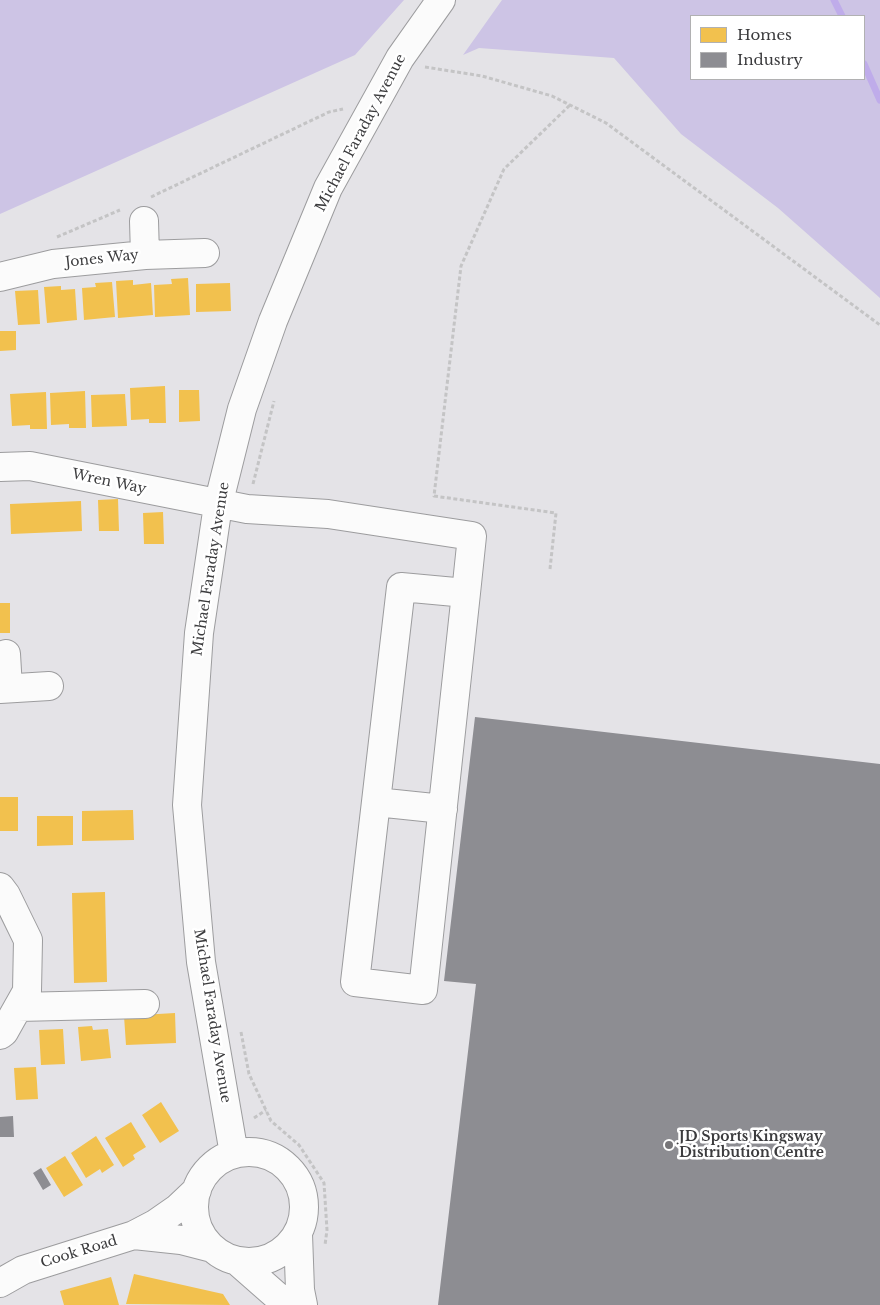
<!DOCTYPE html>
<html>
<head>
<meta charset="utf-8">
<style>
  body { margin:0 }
  #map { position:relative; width:880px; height:1305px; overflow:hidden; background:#e4e3e7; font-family:"Libre Baskerville",serif }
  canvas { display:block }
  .legend { position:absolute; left:690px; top:15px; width:175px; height:65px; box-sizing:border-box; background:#fff; border:1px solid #b1b1b2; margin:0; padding:6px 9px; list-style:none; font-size:15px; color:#3c3c3e }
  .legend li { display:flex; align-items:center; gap:10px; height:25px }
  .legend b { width:25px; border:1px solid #b1b1b2 }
</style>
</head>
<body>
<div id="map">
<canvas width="880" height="1305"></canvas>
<ul class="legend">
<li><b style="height:14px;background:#f2c14e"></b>Homes</li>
<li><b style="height:14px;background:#8d8d92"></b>Industry</li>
</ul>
</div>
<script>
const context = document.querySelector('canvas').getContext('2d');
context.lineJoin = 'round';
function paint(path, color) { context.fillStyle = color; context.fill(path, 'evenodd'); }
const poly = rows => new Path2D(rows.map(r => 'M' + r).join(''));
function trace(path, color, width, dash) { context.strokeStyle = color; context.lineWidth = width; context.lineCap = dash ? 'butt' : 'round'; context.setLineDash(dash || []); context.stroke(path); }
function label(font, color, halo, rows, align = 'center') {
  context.font = font + ' "Libre Baskerville",serif'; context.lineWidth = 5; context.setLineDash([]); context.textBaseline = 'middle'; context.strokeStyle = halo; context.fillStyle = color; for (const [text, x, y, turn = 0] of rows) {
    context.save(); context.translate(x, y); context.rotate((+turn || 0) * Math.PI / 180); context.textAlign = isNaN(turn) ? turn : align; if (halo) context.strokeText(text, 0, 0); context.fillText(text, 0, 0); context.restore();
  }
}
paint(poly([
  [0,0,404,0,355,55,0,214],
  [502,0,880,0,880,298,778,208,681,134,614,58,479,48,463,55],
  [864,16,864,79,691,79,691,16]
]), '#cdc4e5');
paint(poly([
  [188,278,190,315,155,317,154,285,172,284,171,279],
  [133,280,133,285,151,283,153,315,118,318,116,281],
  [112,282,115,317,84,320,82,288,96,287,95,283],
  [230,283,231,311,196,312,196,284],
  [61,286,61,290,75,289,77,320,47,323,44,287],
  [38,290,40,324,18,325,15,291],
  [0,331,16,331,16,350,0,351],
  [165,386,166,423,149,423,149,419,131,420,130,388],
  [179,390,199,390,200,421,179,422],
  [85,391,86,428,69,428,69,424,51,425,50,393],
  [46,392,47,429,30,429,30,425,12,426,10,394],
  [125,394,127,426,92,427,91,395],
  [118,499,119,531,99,531,98,500],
  [81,501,82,531,11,534,10,504],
  [163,512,164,544,144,544,143,513],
  [0,603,10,603,10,633,0,633],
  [0,797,18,797,18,831,0,831],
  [133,810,134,840,82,841,82,811],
  [37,816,73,816,73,845,37,846],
  [105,892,107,982,74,983,72,893],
  [175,1013,176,1043,126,1045,124,1016],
  [92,1026,93,1030,108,1029,111,1058,81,1061,78,1027],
  [63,1029,65,1064,41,1065,39,1030],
  [36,1067,38,1099,16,1100,14,1068],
  [161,1102,179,1131,160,1143,142,1115],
  [131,1122,146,1147,133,1155,135,1159,123,1167,105,1138],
  [96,1136,114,1165,102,1173,100,1169,86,1178,71,1153],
  [65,1156,83,1185,64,1197,46,1168],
  [134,1274,223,1294,230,1305,126,1304],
  [111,1277,119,1305,64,1305,60,1291]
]), '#f2c14e');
paint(poly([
  [475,717,880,764,880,1305,438,1305,476,984,444,981],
  [13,1116,14,1137,0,1137,0,1117],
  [41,1168,51,1185,43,1190,33,1173]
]), '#8d8d92');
trace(poly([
  [834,0,842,16],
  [864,64,880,100]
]), '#bfacea', 7);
const minor = poly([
  [144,221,145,255],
  [0,277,53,264,145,255,205,253],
  [0,467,30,466,247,509,328,514,472,536,466,593,423,990,355,982,401,587,466,593],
  [6,654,8,688],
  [0,689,49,686],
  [376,802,443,809],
  [0,887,6,895,28,940,27,991,4,1032,0,1035],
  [18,1007,145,1004],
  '194 1207a55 55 0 1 1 110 0a55 55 0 1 1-110 0Z',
  [234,1154,201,962,187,805,199,633,218,505,242,409,273,321,328,188,400,58,441,0],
  [298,1234,300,1290,303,1305],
  [134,1235,181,1240,212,1248],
  [237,1261,278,1297,284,1305],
  [0,1283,23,1270,134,1235,155,1224,178,1208,197,1190]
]);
trace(minor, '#9c9c9e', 30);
trace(poly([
  [425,67,482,76,552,96,606,123,880,325],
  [151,197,329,112,343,109],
  [57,237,120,210],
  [253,484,274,401],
  [550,569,556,513,434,496,461,266,504,169,570,105],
  [241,1032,249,1074,271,1121,299,1145,324,1183,327,1230,325,1245],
  [254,1118,266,1110]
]), '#c4c4c5', 3, [4, 2.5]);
trace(minor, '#fbfbfb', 28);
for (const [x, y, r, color] of [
  [669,1145,5,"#777679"]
]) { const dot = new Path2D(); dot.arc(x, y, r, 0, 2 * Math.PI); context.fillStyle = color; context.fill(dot); trace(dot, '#fff', 2); }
label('14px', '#3c3c3e', '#fff', [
  ["Michael Faraday Avenue",361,133,-62],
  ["Jones Way",102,259,-6],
  ["Wren Way",109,482,12],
  ["Michael Faraday Avenue",211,569,-81],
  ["Michael Faraday Avenue",212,1016,81],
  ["Cook Road",79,1252,-17]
]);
label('bold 14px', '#3c3c3e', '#fff', [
  ["JD Sports Kingsway",679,1137],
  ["Distribution Centre",679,1153]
], 'left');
</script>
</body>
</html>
